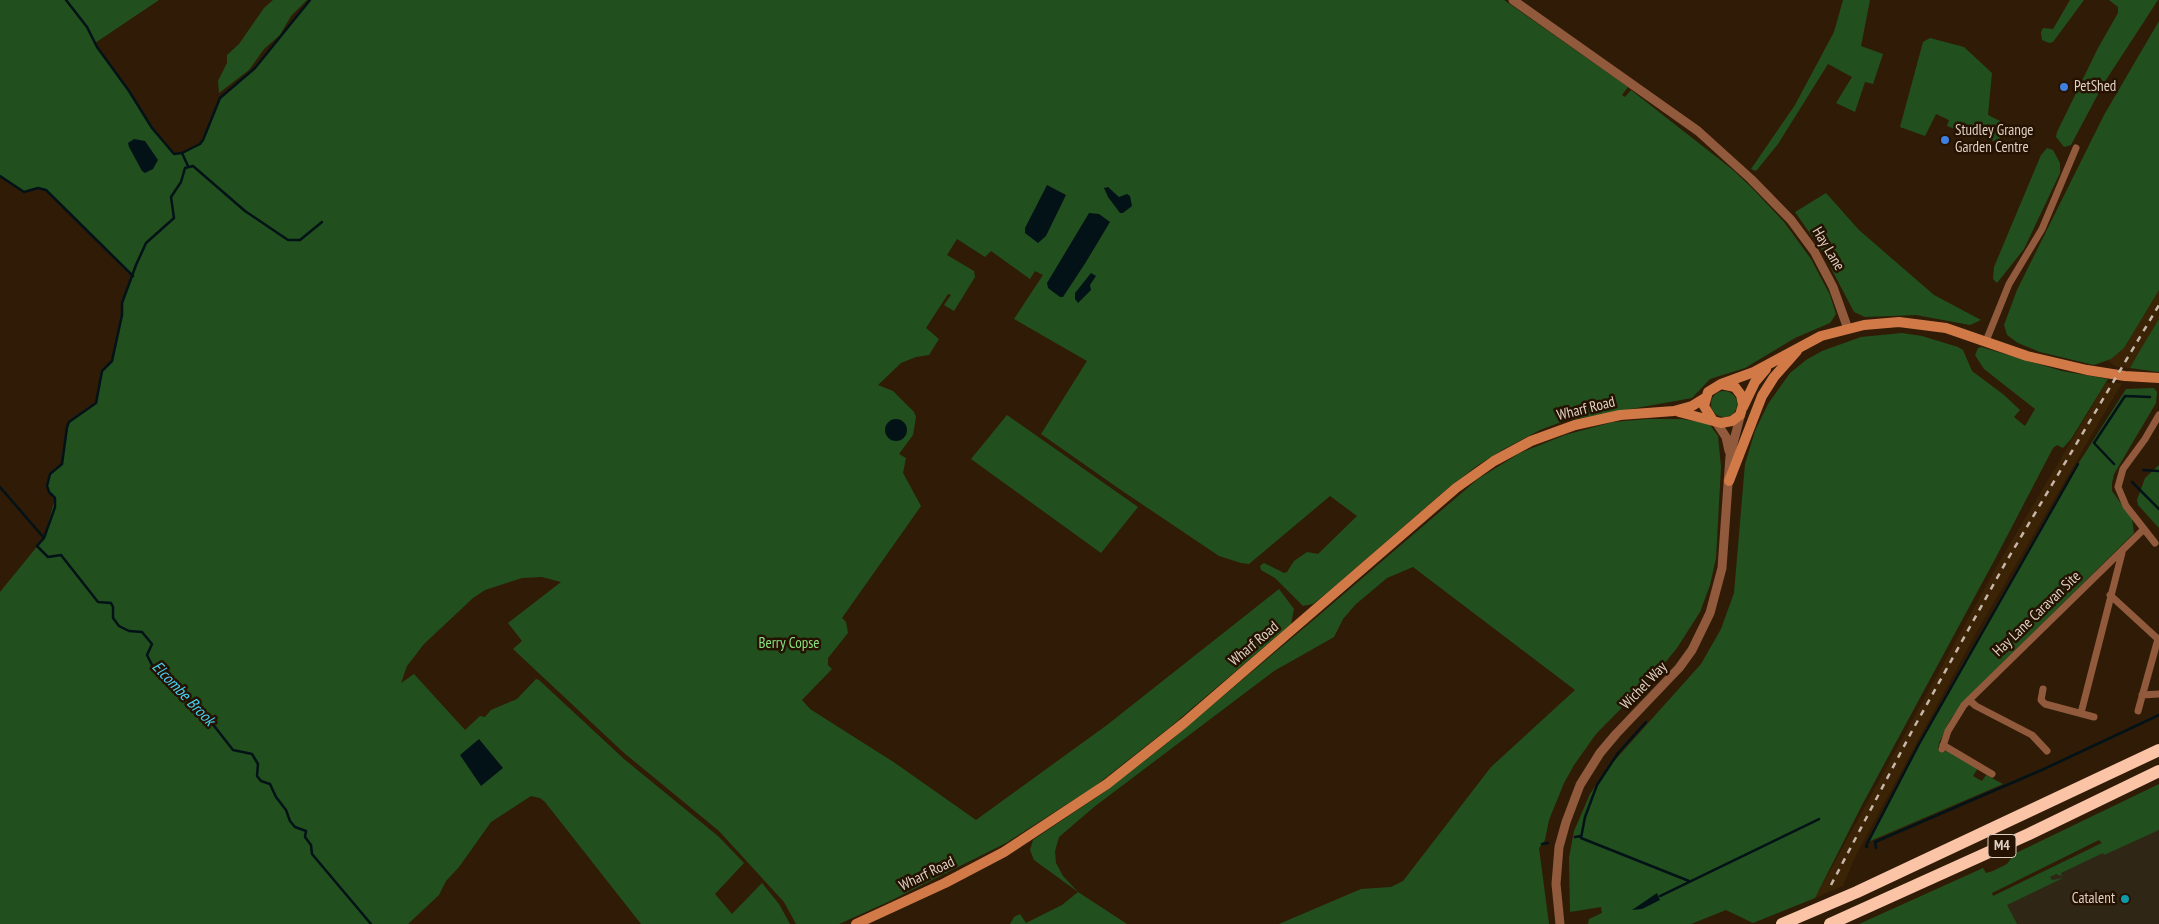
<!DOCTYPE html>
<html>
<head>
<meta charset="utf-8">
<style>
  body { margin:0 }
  canvas { display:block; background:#2f1b06 }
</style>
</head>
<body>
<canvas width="2159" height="924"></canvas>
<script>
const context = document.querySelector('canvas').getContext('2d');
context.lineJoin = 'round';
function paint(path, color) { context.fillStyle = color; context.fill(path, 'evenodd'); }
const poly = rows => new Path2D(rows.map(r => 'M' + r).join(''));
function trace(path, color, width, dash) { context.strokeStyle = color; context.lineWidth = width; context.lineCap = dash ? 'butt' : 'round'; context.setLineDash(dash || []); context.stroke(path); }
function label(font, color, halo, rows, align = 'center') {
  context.font = font + ' "PT Sans Narrow",sans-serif'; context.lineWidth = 5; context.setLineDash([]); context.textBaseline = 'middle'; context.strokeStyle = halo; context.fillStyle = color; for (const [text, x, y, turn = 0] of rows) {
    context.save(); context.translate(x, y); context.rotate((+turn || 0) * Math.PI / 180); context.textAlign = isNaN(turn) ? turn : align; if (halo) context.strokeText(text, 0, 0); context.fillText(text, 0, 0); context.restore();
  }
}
paint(poly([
  [2159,290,2159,319,2130,368,2117,367,2108,361,2124,348],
  [2106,383,2122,383,1976,633,1855,857,1843,886,1815,898,1998,564]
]), '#3b2306');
paint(poly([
  [2159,814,2159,924,2005,924,1996,895]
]), '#2f2616');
paint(poly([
  [0,0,159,0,95,43,129,91,152,128,176,155,200,144,220,98,255,68,310,0,1504,0,1628,87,1622,95,1625,97,1631,90,1733,170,1752,188,1784,222,1811,259,1830,295,1836,314,1830,323,1795,338,1745,368,1710,379,1692,398,1564,421,1540,430,1504,449,1478,465,1448,488,1329,591,1313,604,1303,606,1275,578,1261,570,1260,566,1264,563,1284,573,1287,572,1294,561,1307,552,1318,554,1357,516,1330,496,1249,564,1241,563,1219,556,1118,488,1041,434,1087,361,1014,319,1043,275,1035,271,1030,279,991,251,985,257,957,239,947,255,974,271,975,277,954,311,944,305,951,295,948,294,926,328,939,339,929,355,916,357,901,363,878,385,893,391,914,412,916,417,913,435,899,454,906,458,903,473,921,506,842,618,846,622,848,633,828,658,828,665,832,669,802,700,810,709,895,763,976,820,1107,725,1279,589,1294,609,1291,624,1170,727,1095,786,1006,843,888,902,839,924,796,924,784,902,719,831,623,752,513,649,522,641,508,623,561,582,542,577,522,578,485,590,473,598,424,644,407,666,401,683,414,674,465,730,480,716,485,717,491,710,517,699,536,679,539,680,624,759,718,836,744,863,715,894,732,914,762,883,779,904,790,924,641,924,545,802,540,798,531,796,491,822,459,867,446,881,439,895,408,924,0,924,0,592,44,538,55,498,47,489,50,474,62,464,69,422,96,403,102,371,112,361,122,315,122,303,133,276,46,190,38,188,24,192,0,176],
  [273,0,307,0,291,16,280,35,264,49,249,70,219,93,218,81,227,63,227,55,239,44,264,8],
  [1843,0,1870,0,1861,46,1883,54,1873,84,1865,82,1855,112,1836,103,1852,77,1828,64,1778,144,1756,171,1751,169,1795,105,1834,32],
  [2070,0,2084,0,2053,42,2049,43,2042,40,2041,32,2043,28,2053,29],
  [2109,0,2158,0,2104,83,2071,145,2064,147,2056,137,2057,132,2098,48,2118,13,2118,7],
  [2159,21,2159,290,2124,348,2111,359,2094,365,2040,352,2018,343,2007,335,2004,325,2017,290,2104,115],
  [1930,38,1964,47,1992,73,1988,115,2000,121,2001,135,1998,143,1977,133,1975,137,1947,126,1949,120,1936,114,1925,136,1900,127,1923,42],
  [2047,148,2053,150,2060,163,2060,173,2024,249,1997,283,1993,279,1994,267,2041,155],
  [1826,193,1859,230,1934,295,1981,320,1970,325,1916,315,1865,317,1854,312,1821,249,1795,212],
  [2159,319,2159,372,2130,368,2139,352],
  [1902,333,1922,336,1958,347,1963,350,1972,371,2004,395,2020,410,2014,417,2025,426,2035,409,1984,369,1975,355,1978,348,1981,347,2062,371,2108,379,2071,439,2063,448,2057,445,2053,448,1994,561,1862,805,1815,898,1753,923,1726,910,1691,924,1588,924,1589,919,1602,913,1601,907,1570,912,1569,858,1574,831,1590,794,1607,769,1701,664,1721,629,1734,593,1745,464,1755,431,1768,404,1790,373,1806,360,1822,351,1861,337],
  [2154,388,2157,392,2156,403,2114,474,2112,483,2112,491,2132,519,2134,533,1965,700,1950,720,1939,743,1938,749,1944,752,1947,750,1978,768,1973,776,1982,781,1986,775,2003,784,1868,842,1919,744,2078,464,2126,389],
  '1711 404a13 13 0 1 1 26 0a13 13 0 1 1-26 0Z',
  [1007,415,1138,507,1101,553,971,459],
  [1648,419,1682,419,1705,423,1710,425,1718,436,1721,467,1716,558,1710,585,1700,612,1677,648,1659,670,1596,734,1574,765,1564,783,1549,820,1545,840,1539,848,1549,924,1279,924,1361,889,1391,887,1403,881,1491,767,1575,690,1413,567,1387,578,1355,605,1343,619,1334,637,1274,671,1094,807,1059,837,1055,851,1056,863,1063,876,1078,892,1127,924,1010,924,1014,917,1020,914,1026,923,1062,905,1078,892,1034,860,1030,850,1033,840,1103,793,1165,745,1317,617,1478,479,1520,453,1565,435,1613,422],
  [2159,465,2159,528,2138,505,2137,500,2145,478],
  [2159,784,2159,830,2104,855,2103,853,2061,873,2062,876,2056,874,2050,877,2052,880,2063,878,2007,905,2017,924,1859,924,1983,868,1986,873,1993,871,2007,864,2014,854],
  [2099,840,2102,843,1993,896,1992,893]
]), '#21501e');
paint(poly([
  [134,139,145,141,158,160,153,169,145,173,142,171,129,147,128,143],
  [1047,185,1066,195,1046,236,1038,243,1025,233,1025,228],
  [1108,187,1119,197,1127,194,1130,196,1132,206,1123,213,1120,213,1108,197,1104,188],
  [1089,213,1099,214,1110,222,1086,262,1063,297,1060,297,1048,288,1047,283],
  [1091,273,1096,276,1090,285,1091,290,1078,303,1075,299,1075,293],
  '885 430a11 11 0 1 1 22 0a11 11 0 1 1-22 0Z',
  [479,739,503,768,481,786,460,755],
  [1657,893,1660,900,1642,909,1632,910]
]), '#031217');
trace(poly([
  [66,0,87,27,97,47,129,91,152,128,174,154,182,153],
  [188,166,182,153,200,144,203,140,220,98,255,68,310,0],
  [0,176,24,192,38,188,46,190,133,276],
  [322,222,300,240,288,240,245,211,193,166,185,168,181,182,171,197,174,218,146,243,136,265,122,303,122,315,112,361,102,371,96,403,69,422,67,427,62,464,50,474,47,486,49,492,55,498,55,507,44,538,37,546,48,557,61,555,98,602,111,603,113,607,113,618,119,626,129,631,142,632,152,644,147,655,154,669,167,677,183,696,204,713,233,750,252,754,258,764,257,776,261,781,270,784,276,797,286,810,290,821,295,827,306,831,305,837,311,845,312,854,371,924],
  [2114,464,2094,443,2125,396,2150,397],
  [2143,470,2159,471],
  [2132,482,2159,509],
  [0,487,44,538],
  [1646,722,1618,753,1597,785,1585,817,1581,838,1689,881],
  [1575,837,1581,836],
  [1542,844,1548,843],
  [1867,847,1866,846,1919,744,2078,464],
  [1876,848,1875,842,2044,769,2159,715],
  [1660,896,1819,819]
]), '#031217', 2.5);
trace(poly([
  [1986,341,2009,284,2042,229,2076,148],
  [2155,543,2126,506,2118,487,2123,469,2145,439,2159,415],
  [2110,595,2159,640],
  [2043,689,2041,700,2045,704,2094,717],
  [2142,695,2159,694],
  [1969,700,1976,706,2032,735,2047,751],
  [2138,711,2158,639],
  [2081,713,2122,553],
  [1943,745,1992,774],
  [1942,749,1948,731,1964,705,2144,529]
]), '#915a3c', 7);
trace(poly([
  [1513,0,1698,131,1751,179,1791,220,1814,251,1833,287,1848,329],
  [1716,422,1726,437,1729,451],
  [1560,924,1556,884,1559,847,1566,822,1580,785,1600,753,1616,734,1679,668,1692,650,1710,613,1722,568,1730,456,1741,413]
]), '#915a3c', 9);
trace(poly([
  [1721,384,1754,372,1821,336,1864,325,1899,322,1946,328,2027,356,2087,370,2125,376,2159,378],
  [1743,407,1755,382,1766,369],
  [1679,412,1721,423,1732,421,1740,415,1743,405,1741,395,1735,387,1721,384,1708,392,1704,406,1712,419],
  [1729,481,1762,396,1774,377,1797,351],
  [856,924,945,883,1004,852,1107,784,1184,723,1456,488,1494,461,1531,441,1575,425,1620,415,1674,411,1692,406,1705,398]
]), '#d17a48', 10);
trace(poly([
  [1782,924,1857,892,2159,750],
  [1830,924,2029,834,2159,771]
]), '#fbc4a7', 12);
trace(poly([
  [1831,885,1912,731,2006,562,2159,305]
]), '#c6b7aa', 2.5, [6, 6]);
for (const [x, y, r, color] of [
  [2064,87,5,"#3f7fe0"],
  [1945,140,5,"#3f7fe0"],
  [2125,899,5,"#0f9aa8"]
]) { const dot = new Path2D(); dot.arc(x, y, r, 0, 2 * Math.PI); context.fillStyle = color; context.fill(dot); trace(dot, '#251200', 2); }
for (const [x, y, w] of [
  [2002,846,28]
]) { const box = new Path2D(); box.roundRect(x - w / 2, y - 11.5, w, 23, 4); context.fillStyle = '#251200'; context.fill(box); trace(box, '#dfd1c5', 1); }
label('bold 14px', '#dfd1c5', null, [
  ["M4",2002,846]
]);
label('15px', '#dfd1c5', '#251200', [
  ["PetShed",2074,87],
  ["Studley Grange",1955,131],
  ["Garden Centre",1955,148],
  ["Catalent",2115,899,"right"]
], 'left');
label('15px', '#dfd1c5', '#251200', [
  ["Hay Lane",1828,249,59],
  ["Wharf Road",1586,409,-14],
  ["Hay Lane Caravan Site",2037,614,-44],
  ["Wharf Road",1254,644,-40],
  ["Wichel Way",1644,686,-46],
  ["Wharf Road",927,874,-26]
]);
label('15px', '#88e180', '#251200', [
  ["Berry Copse",789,644]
]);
label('italic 16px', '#46d1f4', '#251200', [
  ["Elcombe Brook",183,694,46]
]);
</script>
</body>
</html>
